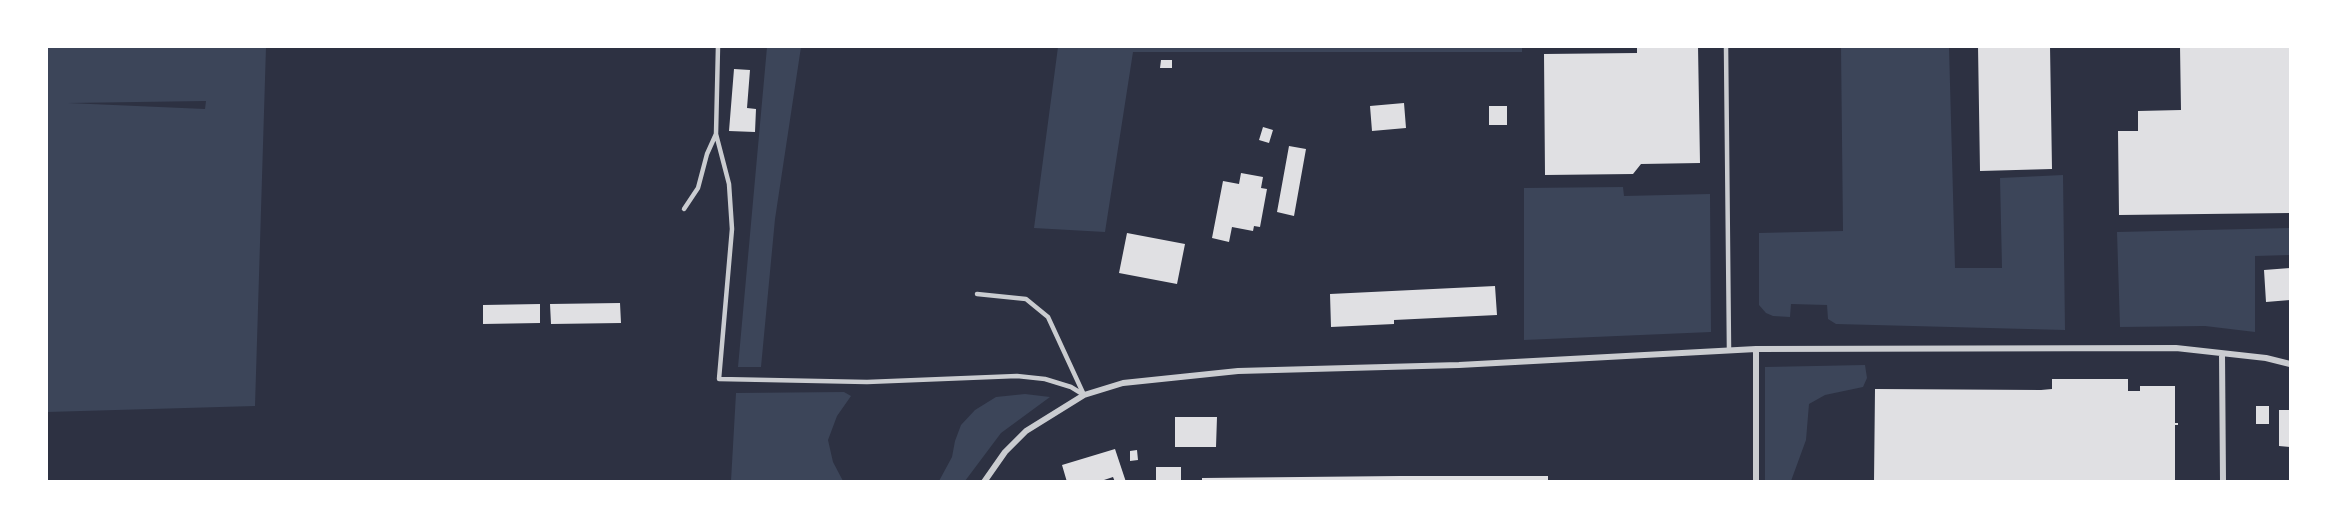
<!DOCTYPE html>
<html>
<head>
<meta charset="utf-8">
<style>
  body { margin:0 }
  #map { position:relative; width:2337px; height:528px; overflow:hidden; background:#2d3142; font-family:"Asap Condensed",sans-serif }
  canvas { display:block }
  .frame { position:absolute; inset:0; border:48px solid #fff; pointer-events:none }
</style>
</head>
<body>
<div id="map">
<canvas width="2337" height="528"></canvas>
<div class="frame"></div>
</div>
<script>
const context = document.querySelector('canvas').getContext('2d');
context.lineJoin = 'round';
function paint(path, color) { context.fillStyle = color; context.fill(path, 'evenodd'); }
const poly = rows => new Path2D(rows.map(r => 'M' + r).join(''));
function trace(path, color, width, dash) { context.strokeStyle = color; context.lineWidth = width; context.lineCap = dash ? 'butt' : 'round'; context.setLineDash(dash || []); context.stroke(path); }
paint(poly([
  [46,47,266,47,255,406,47,412],
  [206,101,205,109,68,103,69,103],
  [767,47,801,47,775,219,761,367,738,367],
  [1058,47,1522,46,1522,52,1133,52,1105,232,1034,228],
  [1841,47,1949,47,1955,268,2002,268,2000,178,2063,175,2065,330,1836,324,1828,319,1827,305,1791,304,1790,317,1773,316,1766,313,1759,305,1759,233,1843,231],
  [1623,187,1624,196,1710,194,1711,332,1524,340,1524,188],
  [2290,228,2290,255,2255,256,2255,332,2205,326,2120,327,2117,232],
  [1865,365,1867,378,1863,387,1825,395,1809,404,1806,440,1791,481,1765,481,1765,367],
  [844,392,851,396,837,416,828,440,833,462,843,481,731,481,736,393],
  [1025,394,1050,397,1001,433,965,481,939,481,952,457,955,441,961,425,975,410,996,397]
]), '#3c4559');
paint(poly([
  [1637,46,1698,46,1700,163,1641,164,1633,174,1545,175,1544,54,1637,53],
  [1978,46,2050,46,2052,169,1980,171],
  [2180,46,2290,46,2290,213,2119,215,2118,131,2138,131,2138,111,2181,110],
  [1161,60,1172,60,1172,68,1160,68],
  [734,69,750,70,747,108,756,109,755,132,729,131],
  [1404,103,1406,128,1372,131,1370,106],
  [1489,106,1507,106,1507,125,1489,125],
  [1263,127,1273,130,1269,143,1259,140],
  [1289,146,1306,149,1294,216,1277,212],
  [1241,173,1263,177,1261,188,1267,189,1260,227,1254,226,1253,231,1232,227,1229,242,1212,238,1223,181,1239,184],
  [1127,233,1185,244,1177,284,1119,273],
  [2290,268,2290,300,2266,302,2264,270],
  [1495,286,1497,315,1394,320,1394,324,1331,327,1330,294],
  [620,303,621,323,551,324,550,304],
  [540,304,540,323,483,324,483,305],
  [2052,379,2128,379,2128,391,2140,391,2140,386,2175,386,2175,423,2178,423,2178,425,2175,425,2175,482,1874,482,1875,389,2041,390,2052,389],
  [2256,406,2269,406,2269,424,2256,424],
  [2279,410,2290,410,2290,447,2279,446],
  [1175,417,1217,417,1216,447,1175,447],
  [1115,449,1126,482,1115,482,1113,477,1098,482,1067,482,1062,465],
  [1137,450,1138,460,1130,461,1130,451],
  [1156,467,1181,467,1181,482,1156,482],
  [1400,476,1548,476,1548,482,1202,482,1202,478]
]), '#e0e0e3');
trace(poly([
  [718,46,716,134,729,184,732,229,719,379,867,382,1017,376,1045,379,1071,387,1084,395],
  [1726,46,1729,349],
  [684,209,698,188,707,154,716,134],
  [977,294,1026,299,1048,317,1084,395]
]), '#caccd0', 4.5);
trace(poly([
  [1756,349,1756,482],
  [2222,354,2223,482],
  [984,482,1005,452,1026,431,1084,395,1123,383,1238,371,1459,365,1756,349,2176,348,2266,358,2290,364]
]), '#caccd0', 6);
</script>
</body>
</html>
